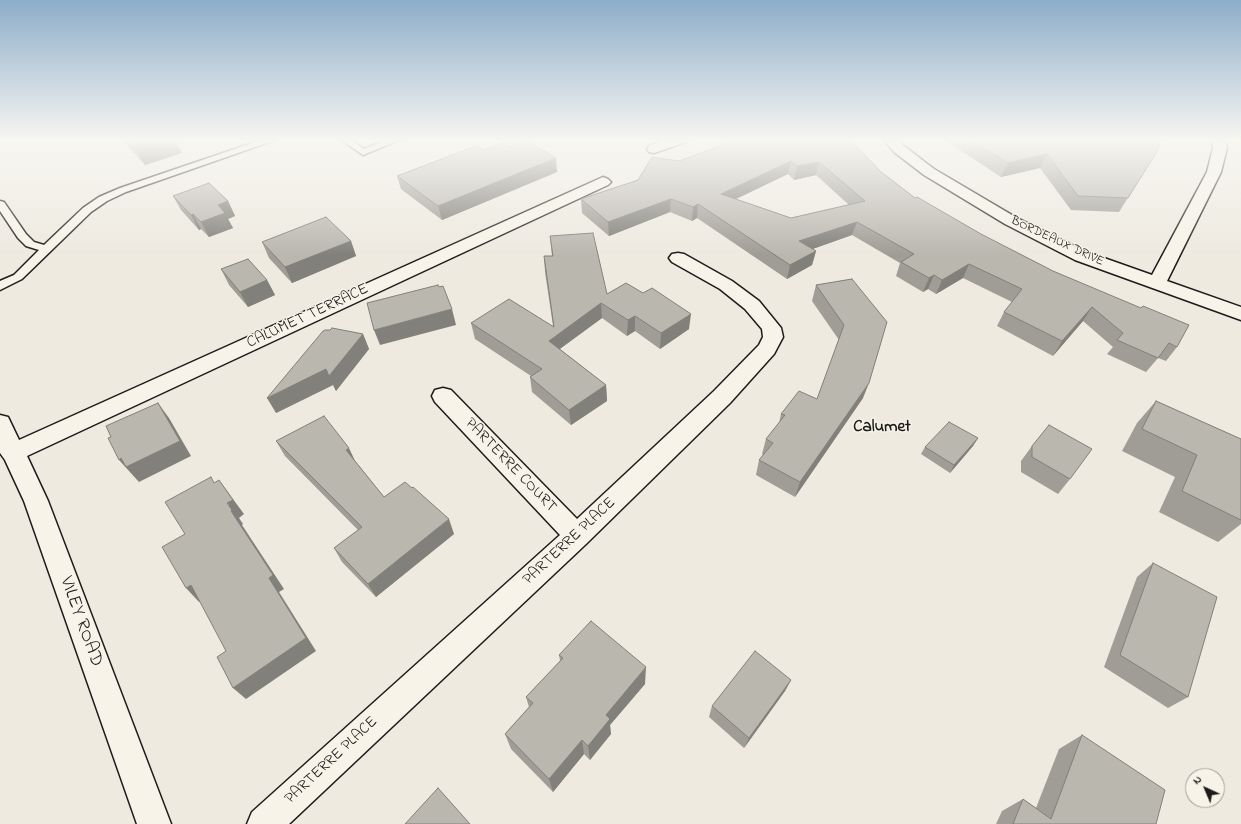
<!DOCTYPE html>
<html>
<head>
<meta charset="utf-8">
<style>
  body { margin:0 }
  #map { position:relative; width:1241px; height:824px; overflow:hidden; background:#eeeae0; font-family:"Indie Flower",sans-serif }
  canvas { display:block }
  .north { position:absolute; left:1185px; top:768px; width:40px; height:40px; box-sizing:border-box; background:#f7f3e8; border:1px solid #9f9d96; border-radius:50%; rotate:316deg; font-size:11px; font-weight:700; line-height:16px; text-align:center; color:#1c1c1c }
  .north::after { content:''; display:block; margin:auto; width:14px; height:18px; background:#1c1c1c; clip-path:polygon(50% 0,100% 100%,50% 72%,0 100%) }
</style>
</head>
<body>
<div id="map">
<canvas width="1241" height="824"></canvas>
<div class="north">N</div>
</div>
<script>
const context = document.querySelector('canvas').getContext('2d');
context.lineJoin = 'round';
const poly = rows => new Path2D(rows.map(r => 'M' + r).join(''));
function trace(path, color, width, dash) { context.strokeStyle = color; context.lineWidth = width; context.lineCap = dash ? 'butt' : 'round'; context.setLineDash(dash || []); context.stroke(path); }
function paint(path, color) { context.fillStyle = color; context.fill(path, 'evenodd'); }
function label(font, color, halo, rows, align = 'center') {
  context.font = font + ' "Indie Flower",sans-serif'; context.lineWidth = 3; context.setLineDash([]); context.textBaseline = 'middle'; context.strokeStyle = halo; context.fillStyle = color; for (const [text, x, y, turn = 0] of rows) {
    context.save(); context.translate(x, y); context.rotate((+turn || 0) * Math.PI / 180); context.textAlign = isNaN(turn) ? turn : align; if (halo) context.strokeText(text, 0, 0); context.fillText(text, 0, 0); context.restore();
  }
}
const service = poly([
  [264,139,278,139,126,192,107,201,91,212,22,279,0,290,0,281,14,275,39,250,26,246,18,238,0,211,0,201,4,202,26,234,34,242,44,245,83,208,99,197,120,188,264,139],
  [340,139,350,139,364,149,389,139,402,139,363,155,340,139]
]);
const minor = poly([
  [667,139,688,139,686,142,654,153,649,152,647,149,649,146,667,139],
  [883,139,898,139,904,146,934,169,1017,218,1087,252,1152,275,1207,172,1213,148,1211,139,1225,139,1227,148,1221,172,1167,281,1241,307,1241,320,1075,260,1005,224,924,175,894,152,883,139],
  [603,177,608,179,611,182,608,185,27,456,48,501,171,824,137,824,24,501,5,460,0,453,0,415,8,417,19,440,603,177],
  [678,253,684,254,732,281,759,301,781,328,783,337,774,354,730,403,586,544,289,824,247,824,252,812,560,535,435,402,432,396,435,390,443,388,451,390,577,519,714,391,759,345,763,337,762,329,745,309,720,289,672,262,669,258,672,254,678,253]
]);
trace(service, '#1c1c1c', 3);
trace(minor, '#1c1c1c', 3);
paint(service, '#f7f3e8');
paint(minor, '#f7f3e8');
paint(poly([
  [121,139,175,139,182,153,145,165],
  [739,139,880,171,915,198,1177,347,1166,361,1158,358,1146,372,1107,354,1113,347,1083,321,1053,356,997,326,1004,312,1012,302,963,278,936,294,928,289,923,292,896,276,900,263,852,235,812,249,816,251,812,265,787,279,697,218,692,221,670,212,609,236,582,213,581,199,638,180,679,161],
  [788,174,794,180,816,175,849,205,791,218,736,199],
  [943,139,1160,139,1158,150,1119,212,1071,210,1040,168,1001,177],
  [484,150,557,172,442,220,401,189,397,176],
  [173,196,228,201,235,216,228,219,233,228,209,237,201,229,199,230,181,210],
  [550,236,607,294,689,329,660,349,635,331,627,336,602,318,560,349,606,385,607,401,571,425,532,392,530,377,531,376,475,339,471,323,553,326,545,272,544,256,552,256],
  [351,241,356,256,292,283,269,258,262,242],
  [221,269,267,280,275,295,248,307,229,285],
  [852,279,863,398,795,497,756,475,759,460,763,455,762,454,766,439,779,423,781,414,817,399,839,340,812,301,816,285],
  [330,330,363,334,369,349,336,391,333,385,276,413],
  [1156,401,1241,439,1241,524,1218,542,1159,512,1175,477,1122,451,1137,423],
  [978,438,973,446,950,473,921,454,925,447],
  [276,441,356,462,384,497,454,534,376,597,342,562,334,548,358,530,285,456],
  [1032,446,1070,479,1058,494,1021,472,1021,461],
  [1153,563,1188,697,1168,708,1104,667,1137,577],
  [559,655,645,684,610,725,611,734,590,760,584,754,553,792,511,749,505,734,529,707,526,697,560,661],
  [791,680,785,691,744,748,709,717,712,706],
  [1082,735,1156,824,996,824,1002,811,1023,799,1036,808,1059,749]
]), '#a09d96');
paint(poly([
  [153,139,175,139,182,153,145,165,134,145],
  [1047,154,1040,168,1001,177,1008,163],
  [556,158,557,172,442,220,438,206],
  [791,161,788,174,719,207,721,194],
  [819,162,816,175,794,180,797,166],
  [671,199,670,212,609,236,608,222],
  [228,201,235,216,228,219,233,228,209,237,201,222,218,205],
  [698,204,697,218,692,221,693,207],
  [193,214,201,229,199,230,191,215],
  [857,222,852,235,796,255,799,241],
  [351,241,356,256,292,283,285,267],
  [816,251,812,265,787,279,790,265],
  [969,264,963,278,936,294,942,280],
  [934,275,928,289,923,292,929,278],
  [267,280,275,295,248,307,240,292],
  [601,303,602,318,550,356,549,341],
  [1092,307,1083,321,1053,356,1062,341],
  [452,309,456,325,380,345,374,330],
  [691,314,689,329,660,349,661,333],
  [635,316,635,331,627,336,628,320],
  [363,334,369,349,336,391,329,376],
  [326,369,333,385,276,413,267,398],
  [869,383,863,398,795,497,800,482],
  [606,385,607,401,571,425,569,410],
  [158,403,169,418,191,456,139,482,119,460],
  [978,438,973,446,950,473,954,465],
  [349,448,356,463,346,450],
  [219,480,244,514,239,518,243,524,242,525,284,589,279,592,316,651,246,699,233,688,269,578,231,511],
  [449,519,454,534,376,597,368,584],
  [191,585,204,599,199,602,186,588],
  [646,667,645,684,610,725,611,734,590,760,588,746,606,715],
  [791,680,785,691,744,748,749,738],
  [582,740,584,754,553,792,549,779]
]), '#82807a');
const building = poly([
  [129,139,153,139,134,145,129,139],
  [739,139,850,139,880,171,915,198,917,197,981,234,1053,271,1141,308,1143,306,1189,325,1177,347,1169,343,1158,358,1117,340,1123,333,1092,307,1062,341,1004,312,1022,289,969,264,942,280,934,275,929,278,901,262,914,254,857,222,799,241,816,251,790,265,698,204,693,207,671,199,608,222,581,199,638,180,652,157,679,161,739,139],
  [791,161,797,166,819,162,865,201,791,218,721,194,791,161],
  [969,139,1160,139,1158,150,1128,198,1078,196,1047,154,1008,163,969,139],
  [526,141,556,158,438,206,397,176,476,146,484,150,503,142,511,147,526,141],
  [209,183,228,201,218,205,225,213,201,222,193,214,191,215,173,196,209,183],
  [326,217,351,241,285,267,262,242,326,217],
  [593,233,607,294,626,283,643,293,652,288,691,314,661,333,635,316,628,320,601,303,549,341,606,385,569,410,530,377,542,369,471,323,509,299,554,327,544,256,553,256,550,236,593,233],
  [248,259,267,280,240,292,221,269,248,259],
  [852,279,887,322,869,383,800,482,759,460,773,443,766,439,785,415,781,414,799,391,817,399,844,325,816,285,852,279],
  [438,285,439,287,443,286,452,309,374,330,367,303,438,285],
  [332,328,363,334,329,376,326,369,267,398,323,331,325,330,330,330,332,328],
  [1156,401,1241,439,1241,520,1182,491,1197,455,1142,429,1156,401],
  [158,403,180,441,126,467,121,458,119,460,108,438,111,437,106,426,158,403],
  [324,416,349,448,346,450,384,497,405,482,412,488,413,487,449,519,368,584,334,548,362,527,276,441,324,416],
  [949,422,978,438,954,465,925,447,949,422],
  [1049,425,1092,449,1070,479,1032,457,1032,446,1049,425],
  [211,477,214,483,219,480,233,500,227,503,232,510,231,511,273,575,269,578,306,638,233,688,217,657,226,651,191,585,186,588,162,547,185,534,165,502,211,477],
  [1153,563,1217,597,1188,697,1120,655,1153,563],
  [591,621,646,667,606,715,610,719,588,746,582,740,549,779,505,734,533,703,526,697,563,658,559,655,591,621],
  [755,651,791,680,749,738,712,706,755,651],
  [1082,735,1165,790,1156,824,1013,824,1023,799,1051,819,1082,735],
  [438,788,470,824,405,824,438,788]
]);
paint(building, '#bab7af');
trace(building, '#82807a', 1);
const sky = context.createLinearGradient(0, 0, 0, 255);
sky.addColorStop(0, '#8dadca');
sky.addColorStop(0.55, '#f7f6f1');
sky.addColorStop(1, '#f7f6f100');
context.fillStyle = sky;
context.fillRect(0, 0, 1241, 255);
label('13px', '#1c1c1c', '#f7f3e8', [
  ["BORDEAUX DRIVE",1057,242,25]
]);
label('16px', '#1c1c1c', '#f7f3e8', [
  ["CALUMET TERRACE",308,317,-25],
  ["PARTERRE COURT",510,466,46],
  ["PARTERRE PLACE",570,542,-43],
  ["PARTERRE PLACE",332,761,-43]
]);
label('bold 17px', '#1c1c1c', '#f7f3e8', [
  ["Calumet",882,428]
]);
label('19px', '#1c1c1c', '#f7f3e8', [
  ["VILEY ROAD",80,622,70]
]);
</script>
</body>
</html>
